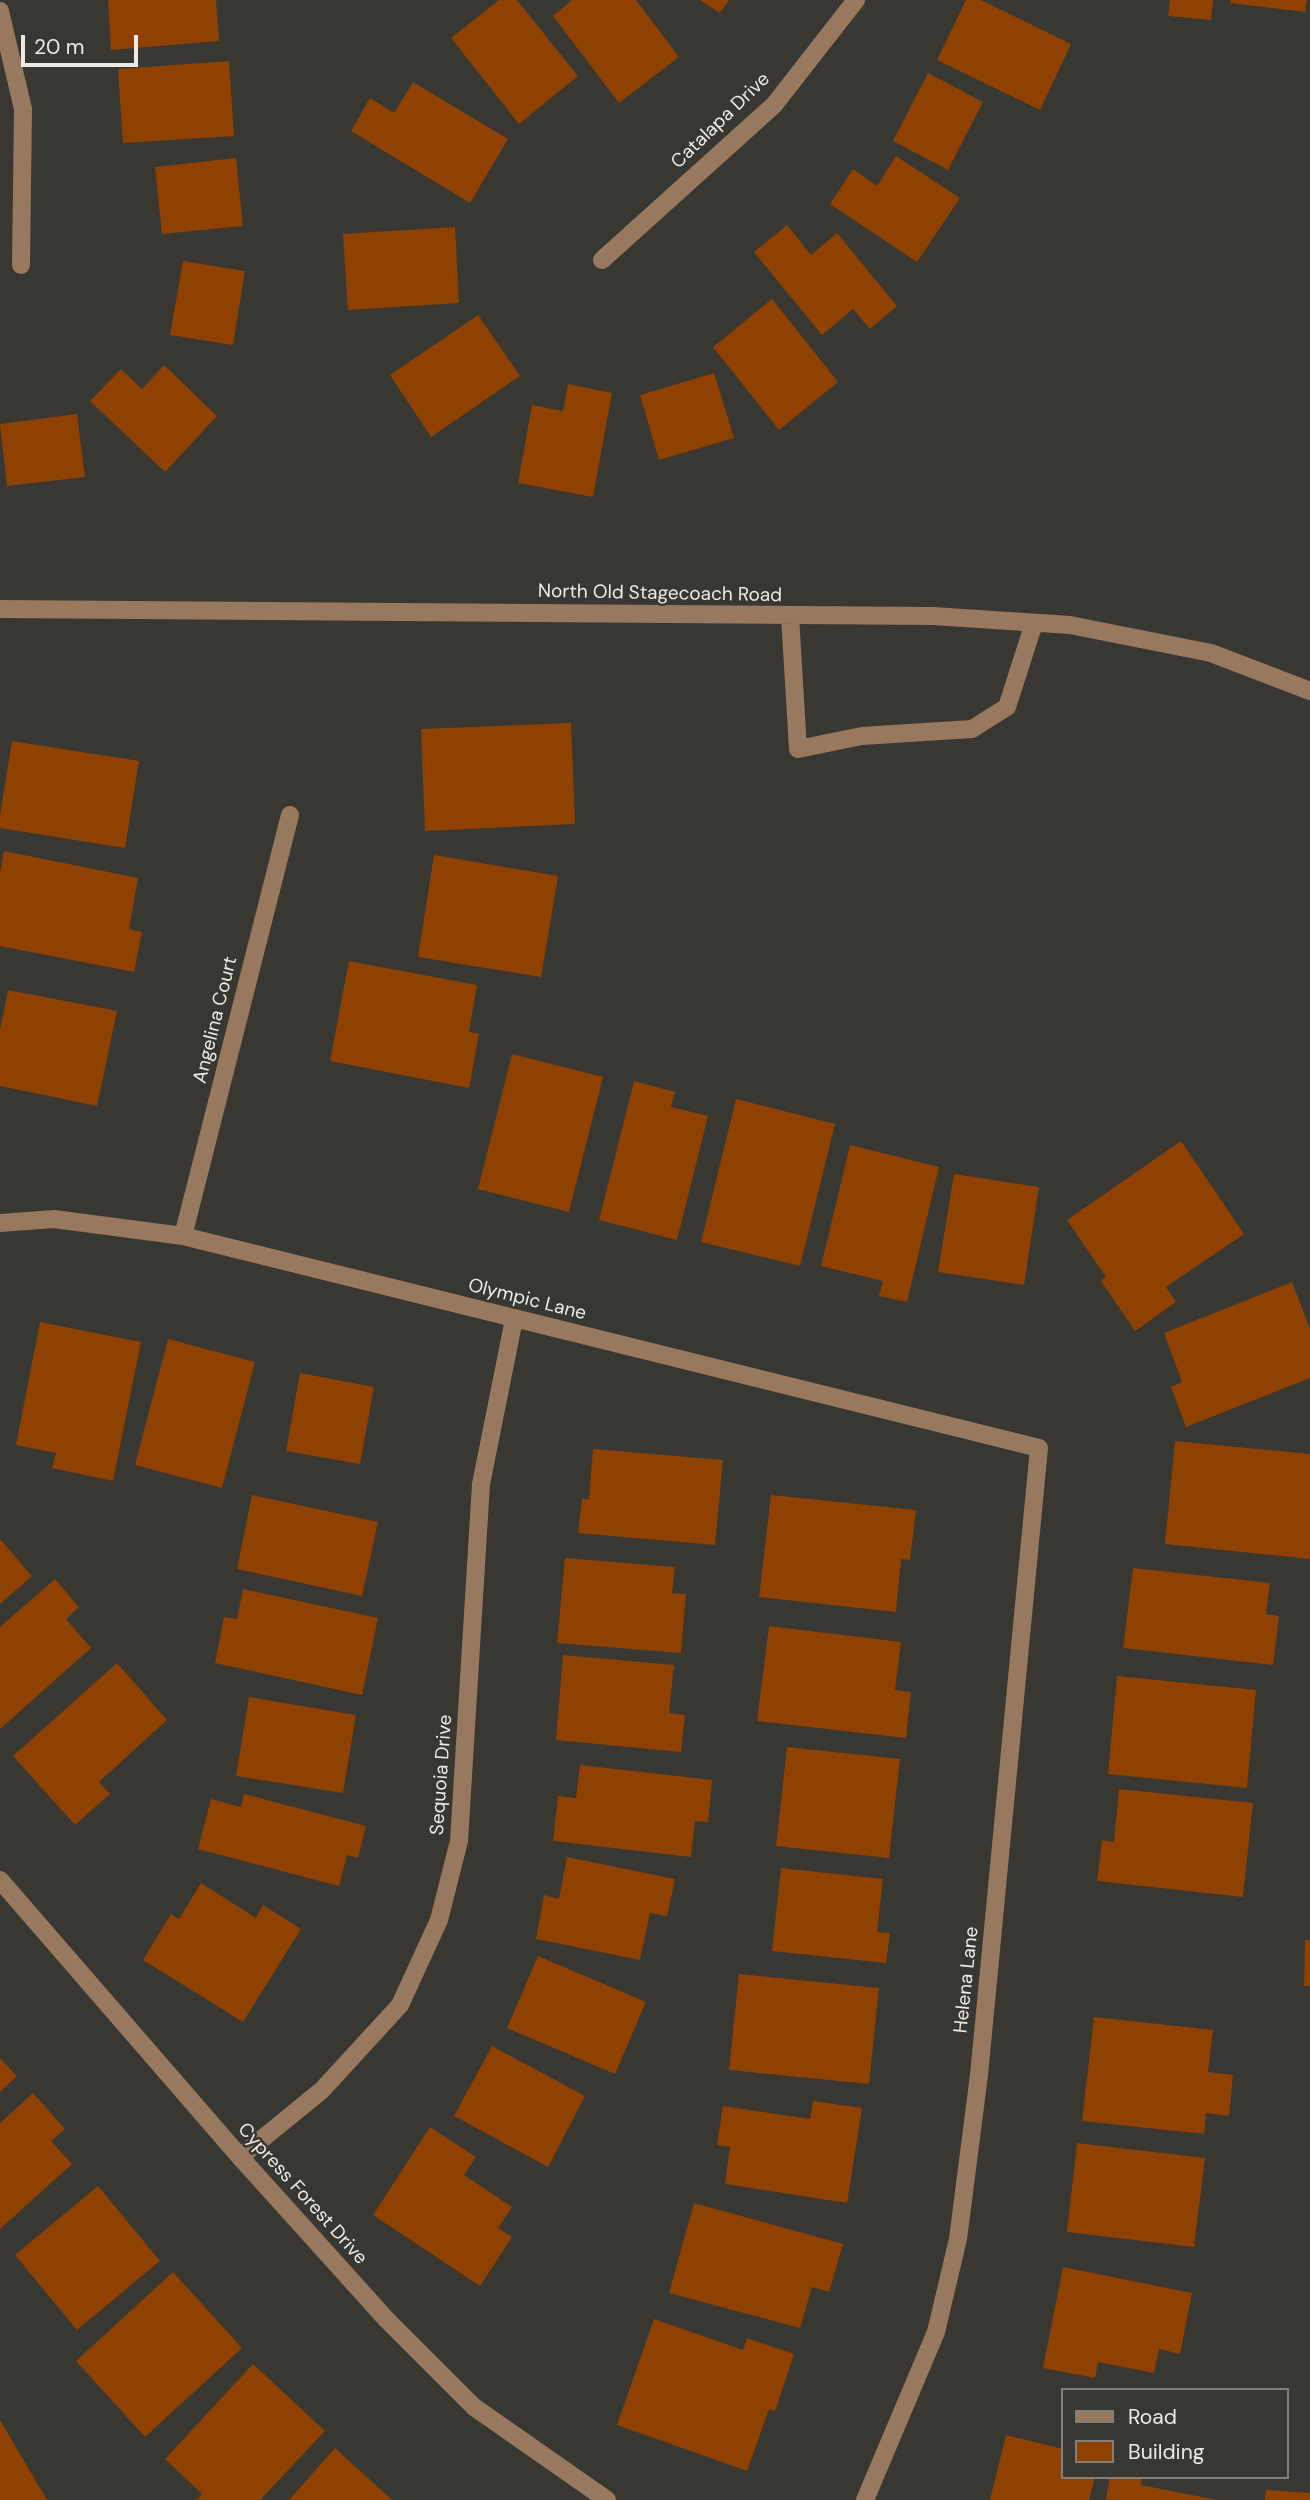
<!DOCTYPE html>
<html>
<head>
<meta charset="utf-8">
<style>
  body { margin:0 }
  #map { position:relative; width:1310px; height:2500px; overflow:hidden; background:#393732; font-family:"DM Sans",sans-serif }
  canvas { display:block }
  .legend { position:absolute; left:1061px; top:2388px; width:228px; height:91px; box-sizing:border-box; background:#393732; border:2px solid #817f7a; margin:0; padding:9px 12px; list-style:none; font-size:21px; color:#ecebe7 }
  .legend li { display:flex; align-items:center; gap:14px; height:35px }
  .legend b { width:35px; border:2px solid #817f7a }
  .scale { position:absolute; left:21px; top:35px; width:117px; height:32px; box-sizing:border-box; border:4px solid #ecebe7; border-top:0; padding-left:9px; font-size:21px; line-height:24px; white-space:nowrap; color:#ecebe7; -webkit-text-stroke:5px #393732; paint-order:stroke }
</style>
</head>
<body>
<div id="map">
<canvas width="1310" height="2500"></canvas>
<ul class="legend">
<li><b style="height:9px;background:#98785e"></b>Road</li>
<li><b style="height:19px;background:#8e4100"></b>Building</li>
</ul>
<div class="scale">20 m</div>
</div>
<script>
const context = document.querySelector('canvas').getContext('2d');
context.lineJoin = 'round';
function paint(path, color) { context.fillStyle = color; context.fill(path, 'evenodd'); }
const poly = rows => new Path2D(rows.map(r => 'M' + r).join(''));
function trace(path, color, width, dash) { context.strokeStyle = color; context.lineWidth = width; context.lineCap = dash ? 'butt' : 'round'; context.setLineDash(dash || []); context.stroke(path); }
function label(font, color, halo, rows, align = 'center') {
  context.font = font + ' "DM Sans",sans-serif'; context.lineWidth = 5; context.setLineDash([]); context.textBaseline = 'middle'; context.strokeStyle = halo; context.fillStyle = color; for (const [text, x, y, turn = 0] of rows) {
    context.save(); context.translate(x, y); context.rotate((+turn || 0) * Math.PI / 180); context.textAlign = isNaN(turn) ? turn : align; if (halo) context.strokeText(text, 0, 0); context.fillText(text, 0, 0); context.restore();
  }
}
paint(poly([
  [108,0,216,0,219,41,111,50],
  [499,0,517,0,578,76,519,124,451,38],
  [572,0,636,0,679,57,619,103,553,16],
  [700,0,729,0,720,13],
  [966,0,981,0,1071,44,1040,110,937,60],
  [1170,0,1213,0,1211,20,1168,16],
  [1231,0,1307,0,1305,12,1230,3],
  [229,61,234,136,123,143,118,69],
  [928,73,983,102,948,170,893,141],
  [413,82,508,139,470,203,351,131,370,98,394,113],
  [896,156,960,198,917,262,830,204,853,169,877,186],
  [236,158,243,226,162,234,155,167],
  [787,225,811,255,837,233,897,306,870,329,853,309,822,335,754,252],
  [455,227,459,303,348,310,343,234],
  [183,261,245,271,233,345,170,335],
  [772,299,838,382,779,430,713,347],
  [478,315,520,376,431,437,390,375],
  [164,365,217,416,165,472,90,401,121,369,142,389],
  [714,373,734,438,659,460,640,395],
  [568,384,612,393,593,497,518,483,532,405,563,411],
  [77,414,85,477,7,486,0,424],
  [571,723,575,824,425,831,421,729],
  [12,741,139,761,125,848,0,828,0,815],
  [4,851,138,878,129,929,142,932,134,972,0,946,0,873],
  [434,855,558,876,541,977,418,957],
  [349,961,477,985,469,1032,479,1034,469,1088,330,1061],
  [8,990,117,1011,97,1106,0,1086,0,1030],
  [512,1054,603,1077,569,1212,478,1189],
  [634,1081,675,1092,671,1107,708,1116,677,1240,599,1220],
  [736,1099,835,1124,800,1266,701,1242],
  [1181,1141,1244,1234,1166,1287,1176,1302,1135,1331,1101,1281,1106,1277,1067,1220],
  [850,1145,939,1167,907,1302,879,1296,883,1281,821,1266],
  [954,1174,1039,1187,1024,1285,938,1272],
  [1292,1282,1310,1329,1310,1378,1186,1427,1171,1387,1182,1382,1164,1333],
  [40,1322,141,1342,113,1481,52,1468,56,1453,16,1445],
  [168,1339,255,1362,222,1488,135,1465],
  [300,1373,374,1387,360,1464,286,1451],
  [1175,1441,1310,1454,1310,1559,1165,1544],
  [593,1449,723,1460,715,1545,578,1533,582,1499,589,1499],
  [252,1495,378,1522,362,1596,237,1569],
  [771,1495,916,1510,910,1560,901,1559,896,1612,759,1597],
  [0,1539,32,1576,0,1604],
  [565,1558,675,1567,672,1593,686,1594,681,1653,557,1643],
  [1133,1568,1270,1583,1266,1614,1279,1616,1273,1665,1123,1648],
  [55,1579,79,1607,66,1619,91,1648,0,1729,0,1627],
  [243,1589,378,1618,362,1695,215,1663,224,1617,237,1619],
  [769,1626,901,1642,895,1690,911,1692,906,1738,757,1721],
  [563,1655,674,1665,669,1713,685,1715,681,1752,556,1740],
  [117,1663,167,1720,99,1782,110,1794,75,1825,13,1756],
  [1117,1676,1256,1690,1247,1788,1108,1774],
  [249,1697,356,1715,343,1793,236,1776],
  [787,1747,900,1759,889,1858,776,1846],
  [580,1765,712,1780,708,1822,695,1821,691,1857,553,1841,558,1796,576,1798],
  [1119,1789,1253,1803,1243,1897,1097,1881,1102,1840,1114,1842],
  [244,1794,366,1826,358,1858,347,1855,339,1886,198,1849,211,1799,241,1807],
  [567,1857,675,1879,667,1916,650,1913,640,1960,536,1939,544,1895,559,1899],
  [781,1868,883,1879,877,1932,890,1933,886,1963,772,1951],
  [201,1883,256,1918,263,1905,301,1929,243,2022,143,1960,171,1914,179,1919],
  [1305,1940,1310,1940,1310,1986,1304,1986],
  [538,1956,646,2002,615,2074,507,2028],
  [739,1974,879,1988,869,2084,729,2070],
  [1094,2017,1213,2030,1208,2072,1233,2075,1229,2116,1206,2113,1204,2134,1082,2121],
  [492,2046,585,2096,548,2167,454,2116],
  [0,2058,17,2076,0,2092],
  [33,2093,65,2129,51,2141,72,2164,0,2229,0,2123],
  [813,2101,862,2108,847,2203,725,2184,730,2147,717,2145,723,2106,810,2119],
  [430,2127,476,2157,464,2175,512,2207,498,2228,512,2237,480,2286,373,2215],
  [1077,2143,1205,2158,1194,2247,1067,2232],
  [98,2186,160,2261,77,2330,15,2255],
  [694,2203,843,2244,829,2292,812,2287,800,2328,669,2293],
  [1063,2267,1192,2293,1180,2354,1159,2349,1154,2373,1098,2362,1095,2378,1043,2368],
  [173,2272,242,2348,145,2437,76,2361],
  [654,2319,743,2350,747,2338,794,2354,775,2411,769,2409,747,2471,617,2425],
  [253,2364,325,2431,260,2500,197,2500,202,2494,165,2459],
  [0,2420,47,2500,0,2500],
  [1006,2435,1063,2449,1063,2477,1095,2477,1089,2500,990,2500],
  [335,2448,392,2500,289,2500],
  [1110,2477,1142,2477,1141,2485,1217,2500,1106,2500],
  [1266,2490,1310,2493,1310,2500,1265,2500]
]), '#8e4100');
trace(poly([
  [0,11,23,109,21,265],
  [602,260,774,105,856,0],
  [0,609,933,616,1070,625,1211,653,1310,691],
  [790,616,798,749,862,736,972,729,1007,707,1034,623],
  [0,1223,54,1219,183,1236,1039,1448,979,2075,958,2239,936,2332,865,2500],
  [183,1236,290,815],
  [0,1880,240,2157,387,2320,474,2407,607,2500],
  [240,2157,322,2090,400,2005,439,1920,459,1841,481,1484,514,1319]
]), '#98785e', 18);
label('19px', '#ecebe7', '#393732', [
  ["Catalapa Drive",721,121,-44],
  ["North Old Stagecoach Road",660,594,1],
  ["Angelina Court",216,1020,-76],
  ["Olympic Lane",527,1300,14],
  ["Sequoia Drive",442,1775,-86],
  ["Helena Lane",967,1980,-84],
  ["Cypress Forest Drive",302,2194,48]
]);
</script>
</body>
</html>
